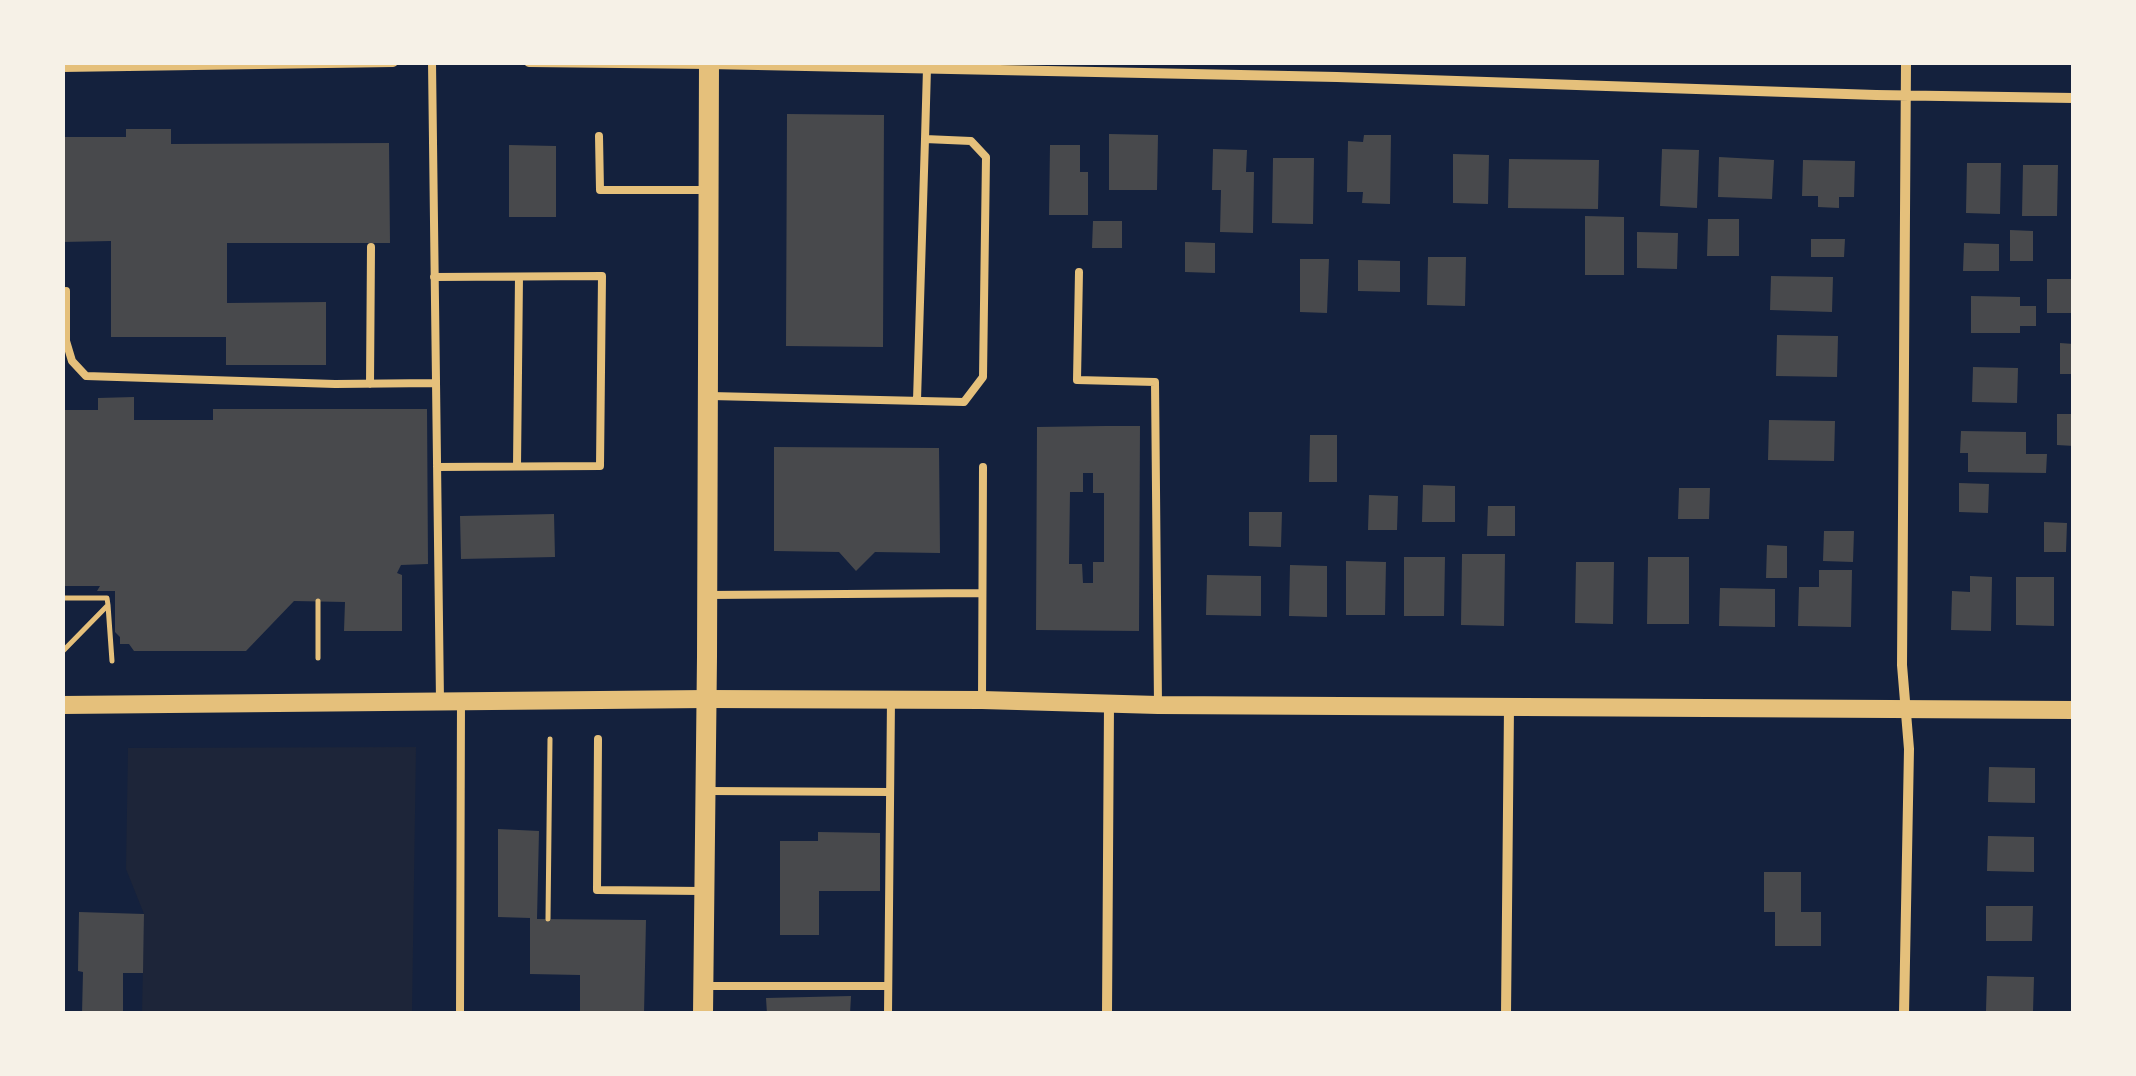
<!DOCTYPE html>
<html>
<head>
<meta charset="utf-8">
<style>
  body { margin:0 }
  #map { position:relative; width:2136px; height:1076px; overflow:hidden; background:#14213d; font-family:"Alegreya Sans",sans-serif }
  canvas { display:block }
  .frame { position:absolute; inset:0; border:65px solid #f6f1e7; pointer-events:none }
</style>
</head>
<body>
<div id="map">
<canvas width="2136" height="1076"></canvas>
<div class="frame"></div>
</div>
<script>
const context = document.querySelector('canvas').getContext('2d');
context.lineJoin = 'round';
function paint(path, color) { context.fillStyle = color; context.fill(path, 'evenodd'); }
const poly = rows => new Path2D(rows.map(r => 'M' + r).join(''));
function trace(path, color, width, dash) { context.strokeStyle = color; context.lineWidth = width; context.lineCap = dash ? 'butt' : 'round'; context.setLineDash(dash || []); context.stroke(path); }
paint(poly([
  [416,747,412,1013,142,1013,144,914,126,869,128,748]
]), '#1d2539');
paint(poly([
  [787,114,884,115,883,347,786,346],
  [126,129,171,129,171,144,389,143,390,243,227,243,227,303,326,302,326,365,226,365,226,337,111,337,111,241,62,242,62,137,126,137],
  [1109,134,1158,135,1157,190,1109,190],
  [1364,135,1391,135,1390,204,1362,203,1363,192,1347,192,1348,141,1363,142],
  [509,145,556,146,556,217,509,217],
  [1050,145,1080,145,1080,172,1088,172,1088,215,1049,215],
  [1213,149,1247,150,1246,172,1254,172,1253,233,1220,232,1221,190,1212,190],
  [1662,149,1699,150,1697,208,1660,206],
  [1453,154,1489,155,1488,204,1453,203],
  [1719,157,1774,160,1772,199,1718,197],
  [1273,158,1314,158,1313,224,1272,223],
  [1509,159,1599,160,1598,209,1508,208],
  [1803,160,1855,161,1854,197,1839,197,1839,208,1818,207,1818,196,1802,196],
  [1967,163,2001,163,2000,214,1966,213],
  [2023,165,2058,165,2057,216,2022,216],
  [1585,216,1624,217,1624,275,1585,275],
  [1708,219,1739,219,1739,256,1707,256],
  [1093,221,1122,221,1122,248,1092,248],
  [2010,230,2033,231,2033,261,2010,261],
  [1637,232,1678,233,1677,269,1637,268],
  [1811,239,1845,239,1844,257,1811,257],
  [1185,242,1215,243,1215,273,1185,272],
  [1964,243,1999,244,1999,271,1963,271],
  [1428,257,1466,257,1465,306,1427,305],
  [1300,259,1329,259,1327,313,1300,312],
  [1358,260,1400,261,1400,292,1358,291],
  [1771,276,1833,277,1832,312,1770,310],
  [2047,279,2074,279,2074,313,2047,313],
  [1971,296,2020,297,2020,306,2036,306,2036,326,2020,326,2020,333,1971,333],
  [1777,335,1838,336,1837,377,1776,376],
  [2060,343,2074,344,2074,374,2060,374],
  [1973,367,2018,368,2017,403,1972,402],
  [134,397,134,420,213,420,213,409,427,409,428,564,401,565,397,573,402,575,402,631,344,631,345,602,294,601,246,651,134,651,129,644,120,644,120,637,115,632,115,591,97,591,100,586,62,586,62,410,98,410,98,398],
  [2057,414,2074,414,2074,446,2057,445],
  [1769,420,1835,421,1834,461,1768,460],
  [1105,426,1140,426,1139,631,1036,630,1037,427],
  [1083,473,1093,473,1093,493,1104,493,1104,562,1093,562,1093,583,1083,583,1082,564,1069,564,1070,492,1083,492],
  [1961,431,2026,432,2026,454,2047,454,2046,473,1968,472,1968,453,1960,453],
  [1310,435,1337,435,1337,482,1309,482],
  [774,447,939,448,940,553,875,552,856,571,839,552,774,551],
  [1959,483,1989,484,1988,513,1959,512],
  [1423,485,1455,486,1455,522,1422,522],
  [1679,488,1710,488,1709,519,1678,519],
  [1369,495,1398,496,1397,530,1368,530],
  [1488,506,1515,506,1515,536,1487,536],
  [1249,512,1282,512,1281,547,1249,546],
  [554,514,555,557,461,559,460,516],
  [2044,522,2067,523,2066,552,2044,552],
  [1824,531,1854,531,1853,562,1823,561],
  [1767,545,1787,546,1787,578,1766,578],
  [1462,554,1505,554,1504,626,1461,625],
  [1404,557,1445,557,1444,616,1404,616],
  [1648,557,1689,557,1689,624,1647,624],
  [1346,561,1386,562,1385,615,1346,615],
  [1576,562,1614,562,1613,624,1575,623],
  [1290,565,1327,566,1327,617,1289,616],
  [1819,570,1852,570,1851,627,1798,626,1799,587,1819,587],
  [1207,575,1261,576,1261,616,1206,615],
  [1970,576,1992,577,1991,631,1951,630,1952,591,1970,592],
  [2016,577,2054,577,2054,626,2016,625],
  [1720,588,1775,589,1775,627,1719,626],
  [1989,767,2035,768,2035,803,1988,802],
  [498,829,539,831,537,919,646,920,644,1014,580,1014,580,975,530,974,530,918,498,917],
  [818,832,880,833,880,891,819,891,819,935,780,935,780,841,818,841],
  [1988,836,2034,837,2034,872,1987,871],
  [1764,872,1801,872,1801,912,1821,912,1821,946,1775,946,1775,912,1764,912],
  [1986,906,2033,906,2032,941,1986,941],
  [79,912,144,914,143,973,123,973,123,1014,82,1014,83,972,78,971],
  [1987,976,2034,977,2033,1012,1986,1011],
  [851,996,850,1014,767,1014,766,998]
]), '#48494c');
trace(poly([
  [62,598,107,598,108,605,62,652],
  [108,605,112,661],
  [318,658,318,601],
  [548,919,550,739]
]), '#e5c07b', 5);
trace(poly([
  [432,62,440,701],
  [599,136,600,190,707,190],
  [1079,272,1077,380,1155,382,1158,705],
  [434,277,602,276,600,466,437,467],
  [66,291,66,341,72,361,86,376,335,384,435,383],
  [370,384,371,247],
  [711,396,964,402,983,377,986,157,971,141,925,139,927,68],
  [917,400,925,139],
  [517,466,519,277],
  [707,595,982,593],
  [982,700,983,467],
  [598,739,597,890,702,891],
  [710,791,890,792],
  [707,986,888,986],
  [460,1014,461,701],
  [888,1014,891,699]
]), '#e5c07b', 8);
trace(poly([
  [529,62,709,64,1337,77,1876,95,2074,98],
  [62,67,393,62],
  [1107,1014,1109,705],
  [1506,1014,1509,707],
  [1904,1014,1909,749,1902,665,1906,62]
]), '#e5c07b', 10);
trace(poly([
  [62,705,707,699,982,700,1158,705,2074,710]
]), '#e5c07b', 18);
trace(poly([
  [703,1014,707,657,709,62]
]), '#e5c07b', 20);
</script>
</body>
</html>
